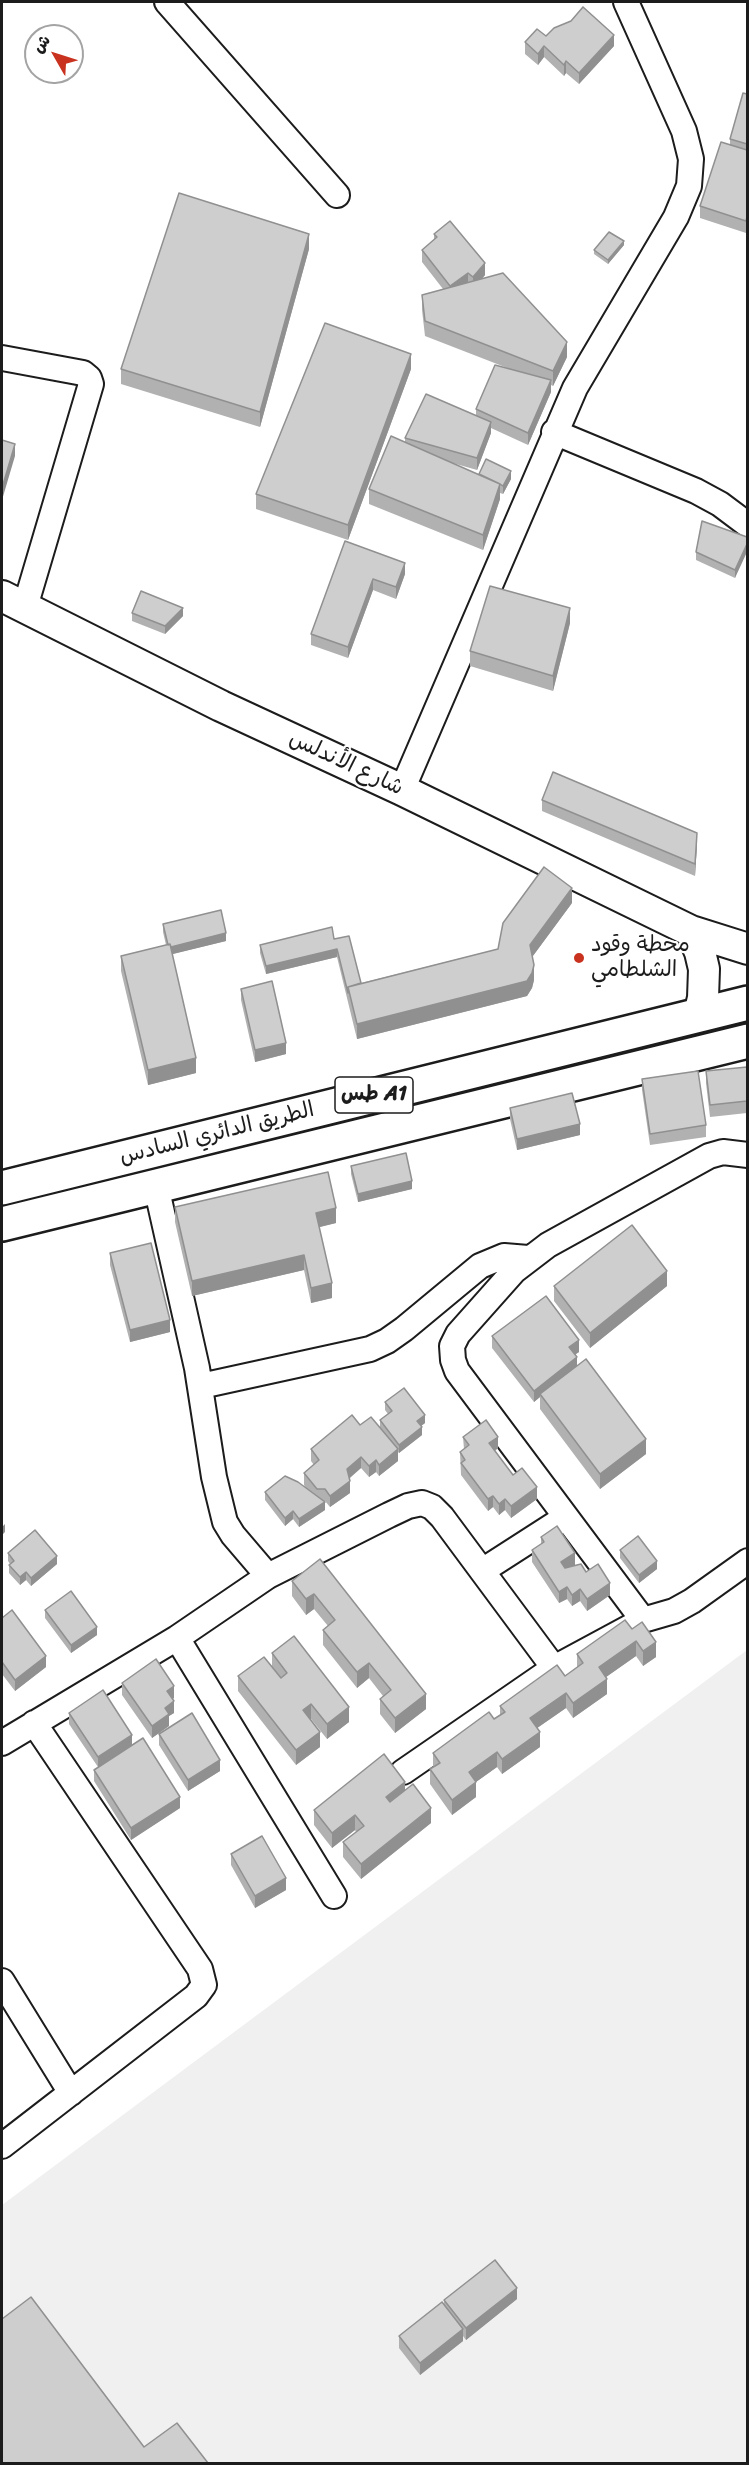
<!DOCTYPE html>
<html>
<head>
<meta charset="utf-8">
<style>
  body { margin:0 }
  #map { position:relative; width:749px; height:2465px; overflow:hidden; background:#fff; font-family:Sriracha,"Playpen Sans Arabic",sans-serif }
  canvas { display:block }
  .frame { position:absolute; inset:0; border:3px solid #1c1c1c; pointer-events:none }
  .north { position:absolute; left:24px; top:24px; width:60px; height:60px; box-sizing:border-box; background:#fff; border:2px solid #a4a4a4; border-radius:50%; rotate:309deg; font-size:16px; font-weight:700; line-height:24px; text-align:center; color:#1c1c1c }
  .north::after { content:''; display:block; margin:auto; width:21px; height:27px; background:#c8321e; clip-path:polygon(50% 0,100% 100%,50% 72%,0 100%) }
</style>
</head>
<body>
<div id="map">
<canvas width="749" height="2465"></canvas>
<div class="frame"></div>
<div class="north">ش</div>
</div>
<script>
const context = document.querySelector('canvas').getContext('2d');
context.lineJoin = 'round';
function paint(path, color) { context.fillStyle = color; context.fill(path, 'evenodd'); }
const poly = rows => new Path2D(rows.map(r => 'M' + r).join(''));
function trace(path, color, width, dash) { context.strokeStyle = color; context.lineWidth = width; context.lineCap = dash ? 'butt' : 'round'; context.setLineDash(dash || []); context.stroke(path); }
function label(font, color, halo, rows, align = 'center') {
  context.font = font + ' Sriracha,"Playpen Sans Arabic",sans-serif'; context.lineWidth = 4.5; context.setLineDash([]); context.textBaseline = 'middle'; context.strokeStyle = halo; context.fillStyle = color; for (const [text, x, y, turn = 0] of rows) {
    context.save(); context.translate(x, y); context.rotate((+turn || 0) * Math.PI / 180); context.textAlign = isNaN(turn) ? turn : align; if (halo) context.strokeText(text, 0, 0); context.fillText(text, 0, 0); context.restore();
  }
}
paint(poly([
  [747,1650,747,2463,2,2464,2,2205]
]), '#f0f0f0');
const minor = poly([
  [167,2,337,195],
  [2,358,83,373,89,378,91,384,25,607],
  [554,432,696,491,720,504,748,525],
  [402,790,575,388,676,217,689,186,691,159,684,131,626,2],
  [156,1186,197,1368,214,1477,225,1522,233,1535,268,1576],
  [201,1386,370,1349,387,1341,404,1329,480,1266,504,1256,528,1258],
  [482,1571,566,1517],
  [643,1620,457,1371,453,1360,452,1346,458,1334,514,1271,548,1245,709,1156,723,1152,748,1155],
  [177,1638,334,1896],
  [2,1743,177,1638,268,1576,389,1515,408,1506,422,1503,432,1507,442,1517,554,1668],
  [403,1772,554,1668,643,1620,674,1611,692,1601,748,1561],
  [2,1981,71,2093],
  [2,2146,196,1996,204,1985,200,1969,34,1723]
]);
const major = poly([
  [2,596,221,706,402,790,691,931,748,949],
  [691,931,700,952,704,969,703,998,699,1015]
]);
const highway = poly([
  [2,1188,748,1003],
  [2,1224,748,1041]
]);
trace(minor, '#1c1c1c', 28);
trace(major, '#1c1c1c', 34);
trace(highway, '#1c1c1c', 38);
trace(minor, '#fff', 24);
trace(major, '#fff', 30);
trace(highway, '#fff', 33);
paint(poly([
  [546,36,614,46,579,84,566,73,564,76,544,57,538,65,525,54,525,42],
  [747,94,747,229,746,233,700,218,700,206,730,145,730,139],
  [434,234,485,275,482,279,567,357,553,386,551,385,551,392,528,445,491,428,491,433,477,470,449,462,479,475,511,479,503,494,500,493,500,499,483,550,369,504,369,489,405,443,405,438,476,415,476,409,510,369,425,336,422,310,422,295,443,289,422,262,422,250,434,240],
  [624,245,608,264,594,254,594,250],
  [309,249,260,427,121,384,121,369],
  [411,369,348,540,256,509,256,494],
  [747,537,735,578,696,560,696,552],
  [345,541,405,574,396,599,373,590,348,658,311,645,311,634],
  [132,613,183,616,165,634,132,621],
  [570,623,553,691,470,666,470,651],
  [542,800,697,844,695,876,542,811],
  [572,903,532,957,534,980,532,988,527,996,357,1039,337,957,266,974,260,953,260,945,334,939,361,983,498,949],
  [163,924,226,941,172,954,196,1073,148,1085,121,971,121,956,166,945,163,932],
  [241,989,286,1054,255,1062,241,1000],
  [747,1067,747,1113,710,1117,706,1083,706,1071],
  [642,1079,706,1125,706,1137,650,1145,642,1090],
  [510,1108,580,1135,517,1150,510,1119],
  [351,1166,412,1189,358,1202,351,1174],
  [175,1207,336,1223,319,1227,332,1298,311,1303,304,1270,192,1296,175,1222],
  [110,1253,170,1332,130,1342,110,1265],
  [554,1286,667,1286,590,1348,554,1301],
  [492,1336,579,1352,575,1354,577,1366,646,1454,600,1489,540,1409,540,1397,534,1402,492,1348],
  [385,1402,425,1423,421,1426,422,1435,399,1453,398,1452,398,1461,379,1476,376,1472,369,1477,361,1468,350,1478,350,1493,330,1507,325,1501,323,1501,325,1510,299,1527,293,1519,285,1526,265,1500,265,1492,306,1488,304,1485,304,1473,314,1465,311,1461,311,1449,360,1425,380,1428,380,1420,388,1414,385,1410],
  [463,1437,498,1448,495,1451,513,1475,537,1499,511,1518,505,1510,499,1515,493,1507,488,1511,461,1475,460,1452,464,1449],
  [541,1537,575,1565,573,1566,586,1572,610,1595,587,1611,580,1601,572,1606,567,1599,559,1603,532,1562,532,1550,541,1545],
  [620,1550,657,1569,639,1583,620,1558],
  [8,1553,57,1564,31,1586,26,1580,20,1585,9,1573,9,1565,10,1564,8,1561],
  [320,1559,426,1709,395,1733,380,1714,380,1699,383,1696,369,1678,357,1688,323,1645,323,1630,328,1626,314,1609,306,1615,292,1596,292,1581],
  [45,1610,97,1635,71,1653,45,1618],
  [2,1618,46,1667,15,1691,2,1674],
  [632,1629,656,1657,643,1666,636,1656,606,1677,607,1694,573,1718,566,1708,537,1728,540,1747,502,1774,497,1767,476,1782,476,1797,452,1815,430,1784,430,1769,433,1767,433,1753,494,1719,500,1715,500,1706,565,1676,577,1667,577,1654],
  [272,1653,349,1722,327,1739,311,1719,310,1719,320,1747,296,1765,238,1691,238,1676,272,1667],
  [122,1683,174,1698,173,1699,174,1713,169,1716,169,1726,152,1738,122,1695],
  [69,1713,132,1745,180,1808,131,1840,94,1781,94,1770,98,1767,69,1724],
  [159,1734,220,1771,188,1791,159,1745],
  [405,1791,431,1823,361,1879,343,1857,343,1842,356,1832,355,1830,332,1848,314,1825,314,1810],
  [231,1854,286,1890,255,1908,231,1865],
  [517,2299,466,2340,463,2336,463,2341,420,2375,399,2348,399,2336,444,2305,444,2300]
]), '#b1b1b1');
paint(poly([
  [614,35,614,46,579,84,579,73],
  [544,46,544,57,538,65,538,54],
  [566,61,566,73,564,76,564,65],
  [747,217,747,229,746,233,746,221],
  [309,234,309,249,260,427,260,412],
  [624,241,624,245,608,264,608,260],
  [485,263,485,275,473,289,473,277],
  [468,273,468,284,450,298,450,286],
  [567,342,567,357,553,386,553,371],
  [411,354,411,369,348,540,348,525],
  [551,380,551,392,528,445,528,433],
  [491,422,491,433,477,470,477,458],
  [15,444,15,456,2,500,2,488],
  [511,471,511,479,503,494,503,486],
  [500,484,500,499,483,550,483,535],
  [747,544,747,552,735,578,735,570],
  [405,563,405,574,396,599,396,587],
  [373,579,373,590,348,658,348,647],
  [183,608,183,616,165,634,165,626],
  [570,608,570,623,553,691,553,676],
  [697,833,697,844,695,876,695,864],
  [572,888,572,903,530,960,530,945],
  [226,933,226,941,169,955,169,947],
  [337,949,337,957,266,974,266,966],
  [534,965,534,980,532,988,527,996,357,1039,357,1024],
  [286,1043,286,1054,255,1062,255,1050],
  [196,1058,196,1073,148,1085,148,1070],
  [580,1124,580,1135,517,1150,517,1139],
  [412,1181,412,1189,358,1202,358,1194],
  [336,1208,336,1223,316,1228,316,1213],
  [304,1255,304,1270,192,1296,192,1281],
  [667,1271,667,1286,590,1348,590,1333],
  [332,1283,332,1298,311,1303,311,1288],
  [170,1320,170,1332,130,1342,130,1330],
  [579,1340,579,1352,569,1359,569,1347],
  [577,1357,577,1369,540,1394,540,1397,534,1402,534,1391],
  [425,1415,425,1423,417,1429,417,1421],
  [422,1427,422,1435,399,1453,399,1445],
  [498,1437,498,1448,489,1455,489,1443],
  [646,1439,646,1454,600,1489,600,1474],
  [398,1449,398,1461,379,1476,379,1465],
  [361,1457,361,1468,347,1480,347,1469],
  [376,1460,376,1472,369,1477,369,1466],
  [350,1481,350,1493,330,1507,330,1496],
  [537,1487,537,1499,511,1518,511,1506],
  [493,1496,493,1507,488,1511,488,1499],
  [505,1499,505,1510,499,1515,499,1504],
  [325,1502,325,1510,299,1527,299,1519],
  [293,1511,293,1519,285,1526,285,1518],
  [5,1524,5,1532,2,1535,2,1527],
  [575,1553,575,1565,561,1574,561,1562],
  [57,1556,57,1564,31,1586,31,1578],
  [657,1561,657,1569,639,1583,639,1575],
  [26,1572,26,1580,20,1585,20,1577],
  [610,1583,610,1595,587,1611,587,1599],
  [567,1587,567,1599,559,1603,559,1592],
  [580,1589,580,1601,572,1606,572,1595],
  [314,1594,314,1609,306,1615,306,1599],
  [97,1627,97,1635,71,1653,71,1645],
  [636,1641,636,1656,599,1682,599,1667],
  [656,1642,656,1657,643,1666,643,1651],
  [46,1656,46,1667,15,1691,15,1680],
  [369,1663,369,1678,357,1688,357,1672],
  [607,1679,607,1694,573,1718,573,1703],
  [174,1686,174,1698,167,1702,167,1691],
  [566,1693,566,1708,530,1733,530,1718],
  [426,1694,426,1709,395,1733,395,1718],
  [174,1701,174,1713,169,1716,169,1726,152,1738,152,1726,165,1708],
  [311,1704,311,1719,303,1725,303,1710],
  [349,1707,349,1722,327,1739,327,1724],
  [320,1732,320,1747,296,1765,296,1750],
  [540,1732,540,1747,502,1774,502,1759],
  [132,1735,132,1746,98,1769,98,1757],
  [497,1752,497,1767,469,1787,469,1772],
  [220,1760,220,1771,188,1791,188,1780],
  [405,1782,405,1797,386,1812,386,1797],
  [476,1782,476,1797,452,1815,452,1800],
  [180,1797,180,1808,131,1840,131,1828],
  [431,1808,431,1823,361,1879,361,1864],
  [355,1815,355,1830,332,1848,332,1833],
  [286,1878,286,1890,255,1908,255,1896],
  [517,2288,517,2299,466,2340,466,2328],
  [463,2329,463,2341,420,2375,420,2363]
]), '#909090');
const building = poly([
  [583,7,614,35,579,73,566,61,564,65,544,46,538,54,525,42,537,29,546,36,554,28,571,21,583,7],
  [743,93,747,94,747,144,730,139,743,93],
  [721,142,747,150,747,217,746,221,700,206,721,142],
  [179,193,309,234,260,412,121,369,179,193],
  [450,221,485,263,473,277,468,273,450,286,422,250,437,237,434,234,450,221],
  [609,232,624,241,608,260,594,250,609,232],
  [503,273,567,342,553,371,425,321,422,295,503,273],
  [325,323,411,354,348,525,256,494,325,323],
  [495,365,551,380,528,433,476,409,495,365],
  [426,394,491,422,477,458,405,438,426,394],
  [391,436,500,484,483,535,369,489,391,436],
  [2,440,15,444,2,488,2,440],
  [486,459,511,471,503,486,500,484,479,474,486,459],
  [702,521,747,537,747,544,735,570,696,552,702,521],
  [345,541,405,563,396,587,373,579,348,647,311,634,345,541],
  [490,586,570,608,553,676,470,651,490,586],
  [141,591,183,608,165,626,132,613,141,591],
  [553,772,697,833,695,864,542,800,553,772],
  [544,867,572,888,530,945,534,965,532,973,527,981,357,1024,348,987,498,949,503,923,544,867],
  [221,910,226,933,171,947,170,944,168,945,163,924,221,910],
  [332,927,334,939,349,936,361,983,348,987,348,993,337,949,266,966,260,945,332,927],
  [170,944,196,1058,148,1070,121,956,170,944],
  [272,981,286,1043,255,1050,241,989,272,981],
  [747,1067,747,1101,710,1105,706,1071,747,1067],
  [698,1071,706,1125,650,1134,642,1079,698,1071],
  [572,1093,580,1124,517,1139,510,1108,572,1093],
  [406,1153,412,1181,358,1194,351,1166,406,1153],
  [328,1172,336,1208,316,1213,332,1283,311,1288,304,1255,192,1281,175,1207,328,1172],
  [632,1225,667,1271,590,1333,554,1286,632,1225],
  [151,1243,170,1320,130,1330,110,1253,151,1243],
  [546,1296,579,1340,569,1347,577,1357,534,1391,492,1336,546,1296],
  [586,1359,646,1439,600,1474,540,1394,586,1359],
  [404,1388,425,1415,417,1421,422,1427,399,1445,380,1420,392,1411,385,1402,404,1388],
  [352,1415,360,1425,371,1417,398,1449,379,1465,376,1460,369,1466,361,1457,347,1469,350,1481,330,1496,325,1489,317,1489,304,1473,319,1460,311,1449,352,1415],
  [486,1420,498,1437,489,1443,513,1475,522,1468,537,1487,511,1506,505,1499,499,1504,493,1496,488,1499,461,1463,465,1460,460,1452,469,1445,463,1437,486,1420],
  [285,1476,298,1482,325,1502,299,1519,293,1511,285,1518,265,1492,285,1476],
  [557,1526,575,1553,561,1562,565,1568,581,1564,586,1572,598,1564,610,1583,587,1599,580,1589,572,1595,567,1587,559,1592,532,1550,544,1542,541,1537,557,1526],
  [35,1530,57,1556,31,1578,26,1572,20,1577,9,1565,14,1561,8,1553,35,1530],
  [638,1536,657,1561,639,1575,620,1550,638,1536],
  [320,1559,426,1694,395,1718,380,1699,391,1690,369,1663,357,1672,323,1630,335,1620,314,1594,306,1599,292,1581,320,1559],
  [71,1591,97,1627,71,1645,45,1610,71,1591],
  [12,1610,46,1656,15,1680,2,1662,2,1618,12,1610],
  [625,1620,632,1629,642,1622,656,1642,643,1651,636,1641,599,1667,607,1679,573,1703,566,1693,530,1718,540,1732,502,1759,497,1752,469,1772,476,1782,452,1800,430,1769,440,1763,433,1753,489,1712,494,1719,505,1712,500,1706,557,1665,565,1676,583,1663,577,1654,625,1620],
  [294,1636,349,1707,327,1724,311,1704,303,1710,320,1732,296,1750,238,1676,264,1657,281,1678,287,1673,272,1653,294,1636],
  [156,1659,174,1686,167,1691,174,1701,165,1708,169,1714,152,1726,122,1683,156,1659],
  [103,1690,132,1735,98,1757,69,1713,103,1690],
  [192,1713,220,1760,188,1780,159,1734,192,1713],
  [143,1738,180,1797,131,1828,94,1770,143,1738],
  [384,1754,405,1782,386,1797,390,1802,413,1784,431,1808,361,1864,343,1842,364,1826,355,1815,332,1833,314,1810,384,1754],
  [262,1836,286,1878,255,1896,231,1854,262,1836],
  [495,2260,517,2288,466,2328,444,2300,495,2260],
  [31,2297,144,2447,177,2423,208,2463,2,2463,2,2319,31,2297],
  [442,2302,463,2329,420,2363,399,2336,442,2302]
]);
paint(building, '#cecece');
trace(building, '#909090', 1.5);
for (const [x, y, r, color] of [
  [579,958,6,"#c8321e"]
]) { const dot = new Path2D(); dot.arc(x, y, r, 0, 2 * Math.PI); context.fillStyle = color; context.fill(dot); trace(dot, '#fff', 2); }
for (const [x, y, w] of [
  [374,1095,78]
]) { const box = new Path2D(); box.roundRect(x - w / 2, y - 18, w, 36, 4.5); context.fillStyle = '#fff'; context.fill(box); trace(box, '#1c1c1c', 1.5); }
label('bold 21px', '#1c1c1c', null, [
  ["طس A1",374,1095]
]);
label('22px', '#1c1c1c', '#fff', [
  ["شارع الأندلس",346,764,25],
  ["الطريق الدائري السادس",217,1134,-14]
]);
label('22px', '#1c1c1c', '#fff', [
  ["محطة وقود",591,945],
  ["الشلطامي",591,970]
], 'left');
</script>
</body>
</html>
